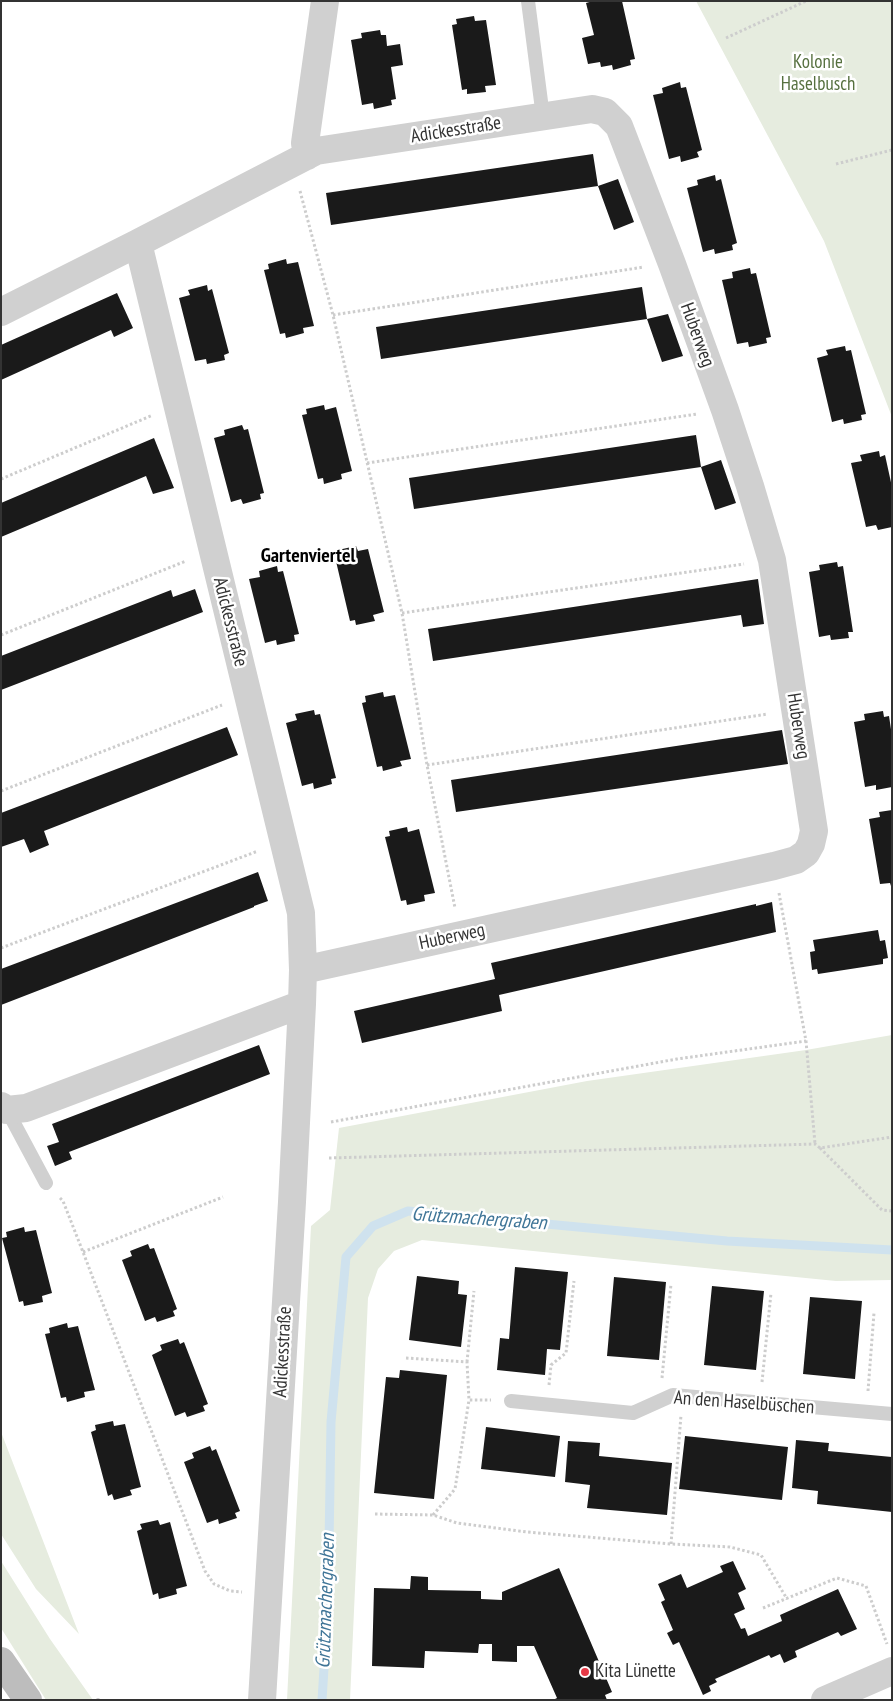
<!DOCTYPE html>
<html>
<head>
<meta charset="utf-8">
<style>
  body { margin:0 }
  #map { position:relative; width:893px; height:1701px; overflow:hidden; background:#fff; font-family:"PT Sans Narrow",sans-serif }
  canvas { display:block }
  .frame { position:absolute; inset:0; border:2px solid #333; pointer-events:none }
</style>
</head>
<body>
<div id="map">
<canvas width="893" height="1701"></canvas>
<div class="frame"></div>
</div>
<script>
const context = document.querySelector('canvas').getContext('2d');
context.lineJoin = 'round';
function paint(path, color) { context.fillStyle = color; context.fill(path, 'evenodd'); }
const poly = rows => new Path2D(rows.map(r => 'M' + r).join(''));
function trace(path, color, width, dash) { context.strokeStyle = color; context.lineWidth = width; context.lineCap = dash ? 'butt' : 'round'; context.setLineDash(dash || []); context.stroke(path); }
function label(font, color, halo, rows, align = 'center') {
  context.font = font + ' "PT Sans Narrow",sans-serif'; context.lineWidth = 5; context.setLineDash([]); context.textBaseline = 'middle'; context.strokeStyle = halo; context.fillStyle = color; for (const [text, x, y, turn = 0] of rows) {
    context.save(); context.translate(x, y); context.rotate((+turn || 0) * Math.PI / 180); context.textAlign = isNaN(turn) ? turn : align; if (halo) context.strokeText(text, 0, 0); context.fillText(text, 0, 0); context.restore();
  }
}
paint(poly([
  [696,1,892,1,892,417,824,241],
  [892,1035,892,1280,836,1281,422,1240,394,1251,378,1269,368,1298,350,1700,287,1700,311,1226,330,1210,339,1128,587,1081,806,1050],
  [1,1432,79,1634,36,1589,1,1534],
  [1,1561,50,1639,93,1700,46,1700,1,1628]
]), '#e6ecdf');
trace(poly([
  [322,1700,328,1606,331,1422,346,1257,373,1226,408,1211,727,1241,892,1250]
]), '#cfe2ee', 9);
paint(poly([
  [593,1,622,1,635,59,630,60,631,65,613,70,612,65,601,67,600,62,588,64,582,38,594,35,586,3],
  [474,16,475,21,486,20,496,85,485,86,486,92,467,94,467,89,462,90,452,25,457,24,456,19],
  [380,30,381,35,386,35,387,46,400,44,403,65,391,67,396,99,391,100,392,105,374,109,373,103,362,105,351,40,362,38,361,33],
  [680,82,681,88,686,87,702,150,697,152,699,157,681,162,680,156,669,159,653,95,663,93,662,88],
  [593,154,598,186,331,225,326,193],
  [715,175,716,181,721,179,737,243,732,245,733,250,715,254,714,249,703,252,687,188,698,185,697,180],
  [618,179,634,222,614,230,598,186],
  [286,259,287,264,298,262,314,326,303,328,304,333,286,338,285,333,280,334,264,270,269,269,268,264],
  [750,268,751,274,756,273,771,337,766,338,767,343,749,347,748,342,737,344,722,280,733,278,732,272],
  [207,285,208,291,212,289,229,353,224,355,225,360,207,364,206,359,195,361,179,298,190,295,188,290],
  [642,287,647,319,668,314,683,356,662,362,647,319,381,359,376,327],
  [117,293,133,328,114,337,111,330,1,380,1,345],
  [845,346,846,351,851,350,866,414,861,415,862,420,844,424,843,419,832,422,817,358,828,355,826,350],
  [324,405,325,410,336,407,352,471,341,474,342,479,324,484,323,478,318,479,302,415,307,414,306,409],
  [242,425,244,430,248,429,264,493,260,494,261,499,243,504,241,499,231,502,214,438,225,435,224,430],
  [696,435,701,467,414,509,409,478],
  [154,438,174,488,153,494,146,476,1,537,1,503],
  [879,451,880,457,885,455,892,487,892,527,878,530,876,525,866,527,851,463,862,461,860,455],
  [721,460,736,503,715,510,701,467],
  [356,546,358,551,368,549,384,612,373,615,375,621,356,625,355,620,350,621,335,557,339,555,338,550],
  [837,562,838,567,843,566,853,632,848,632,849,638,831,640,830,635,819,637,809,572,820,570,819,565],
  [277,566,278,572,283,571,299,634,294,635,295,641,277,645,276,640,265,643,249,579,260,577,259,571],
  [758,579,764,624,743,627,741,615,433,661,428,629],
  [195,589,203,612,1,690,1,656,171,590,173,597],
  [383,692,384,697,395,695,411,759,400,761,402,766,383,771,382,766,377,767,362,703,366,702,365,696],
  [314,710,315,715,320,714,336,778,331,779,332,784,314,789,313,783,302,786,286,723,297,720,295,714],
  [883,711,884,717,889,716,892,736,892,787,876,790,876,785,865,787,854,722,865,720,864,714],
  [227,727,238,755,44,831,49,845,30,853,24,839,1,847,1,813],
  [782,730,788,764,456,812,451,780],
  [892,810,892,886,891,886,890,883,880,884,869,819,880,817,879,812],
  [407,827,408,832,419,829,435,893,424,895,425,901,407,905,406,900,401,901,385,837,390,836,389,831],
  [258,872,268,901,254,906,254,907,1,1005,1,969],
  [772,902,776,932,499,995,502,1011,362,1043,354,1011,495,979,491,963,756,904,756,906],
  [878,930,880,941,885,940,888,958,883,959,883,964,818,974,817,969,812,970,810,952,815,951,813,940],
  [259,1045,270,1074,69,1152,72,1159,55,1166,47,1146,59,1142,52,1124],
  [24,1227,25,1232,36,1230,52,1293,42,1296,43,1302,24,1306,23,1301,19,1302,2,1238,7,1237,6,1232],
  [148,1244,150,1249,154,1248,177,1309,173,1311,175,1316,157,1322,155,1317,145,1321,122,1260,132,1256,130,1251],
  [515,1267,568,1272,560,1350,547,1349,545,1375,497,1370,500,1338,509,1339],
  [417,1276,459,1281,458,1294,467,1295,461,1347,409,1340],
  [614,1277,666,1282,659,1360,607,1356],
  [712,1286,764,1291,756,1370,704,1365],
  [810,1297,862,1301,855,1379,803,1374],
  [67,1323,68,1328,78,1326,95,1390,84,1392,85,1397,67,1402,66,1397,61,1398,45,1334,50,1333,49,1328],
  [178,1339,180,1344,184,1342,208,1404,203,1406,205,1411,187,1417,185,1412,175,1416,152,1355,162,1350,160,1345],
  [400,1370,447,1375,434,1499,374,1493,386,1377,399,1378],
  [113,1421,114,1426,125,1424,141,1487,130,1490,132,1495,114,1500,112,1494,108,1496,91,1432,96,1430,95,1425],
  [486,1427,560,1436,555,1477,481,1469],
  [685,1436,788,1447,782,1500,679,1489],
  [796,1440,829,1443,828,1451,892,1457,892,1512,817,1504,818,1491,792,1488],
  [568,1441,600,1443,599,1456,672,1463,667,1515,587,1508,590,1485,565,1482],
  [210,1446,212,1451,216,1449,240,1511,235,1513,237,1518,219,1524,218,1519,207,1523,184,1462,194,1458,192,1453],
  [158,1520,160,1525,170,1522,187,1586,176,1589,177,1594,159,1599,158,1593,153,1595,137,1531,142,1529,140,1524],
  [733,1561,746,1589,738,1593,745,1609,734,1614,741,1629,745,1628,748,1636,782,1621,780,1615,838,1589,857,1629,841,1636,838,1632,795,1651,797,1657,784,1663,780,1654,771,1658,769,1655,715,1679,717,1682,709,1686,711,1691,703,1695,679,1642,673,1645,667,1633,673,1630,661,1602,665,1600,658,1584,681,1574,687,1588,723,1572,720,1566],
  [559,1568,612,1692,605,1695,607,1700,553,1700,557,1698,534,1646,517,1646,517,1662,492,1661,492,1644,479,1644,478,1653,425,1651,424,1668,372,1666,374,1588,410,1589,411,1576,428,1577,428,1590,481,1591,481,1599,502,1600,502,1592]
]), '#1a1a1a');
trace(poly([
  [726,38,806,1],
  [836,164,892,150],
  [300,191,333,315,402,613,427,765,455,908],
  [333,315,644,267],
  [367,463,697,414],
  [1,479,153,415],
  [402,613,744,564],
  [1,635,186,561],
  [427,765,768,714],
  [1,791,222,705],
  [779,893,806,1041,815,1144],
  [1,948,258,851],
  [331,1122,677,1059,806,1041],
  [820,1148,882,1210,892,1211],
  [329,1158,815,1144,820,1148,892,1137],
  [60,1198,63,1201,83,1252,205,1571,214,1584,230,1591,242,1592],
  [83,1252,223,1197],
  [406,1358,467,1362,469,1400],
  [467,1362,474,1291],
  [662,1378,671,1284],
  [762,1382,771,1293],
  [549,1385,551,1365,566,1353,574,1281],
  [868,1391,874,1313],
  [375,1514,433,1515,457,1523,527,1532,671,1544,730,1547,761,1555,787,1599],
  [433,1515,455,1489,469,1400,491,1400],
  [671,1544,681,1415],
  [763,1608,837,1578,866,1586,887,1644],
  [98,1698,98,1700]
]), '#cdcdcd', 3, [2.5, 2.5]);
trace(poly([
  [528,1,543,117],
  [7,1110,46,1183],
  [511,1401,633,1413,673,1395,892,1414]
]), '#d0d0d0', 14);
trace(poly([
  [307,156,305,143,325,1],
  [1,312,138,243],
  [1,1106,7,1110,26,1108,302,1004],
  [262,1700,292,1202,302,1004,303,970,301,913,138,243,316,151,592,109,605,112,619,126,672,264,725,410,750,486,772,560,814,831,811,844,806,853,796,860,774,866,303,970],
  [825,1700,892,1671]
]), '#d0d0d0', 28);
trace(poly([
  [1,1661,28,1700]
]), '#bdbdbd', 28);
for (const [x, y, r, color] of [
  [585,1672,5,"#e63946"]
]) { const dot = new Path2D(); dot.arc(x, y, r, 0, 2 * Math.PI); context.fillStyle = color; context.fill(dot); trace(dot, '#fff', 2); }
label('19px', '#56703f', '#fff', [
  ["Kolonie",818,63],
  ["Haselbusch",818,85]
]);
label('19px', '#333', '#fff', [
  ["Adickesstraße",456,130,-9],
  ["Huberweg",697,335,70],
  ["Adickesstraße",230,622,76],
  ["Huberweg",798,726,81],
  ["Huberweg",452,937,-12],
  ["Adickesstraße",283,1352,-87],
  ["An den Haselbüschen",744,1403,4]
]);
label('19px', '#333', '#fff', [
  ["Kita Lünette",595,1672]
], 'left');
label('bold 20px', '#000', '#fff', [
  ["Gartenviertel",308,556]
]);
label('italic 20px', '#3f7597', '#fff', [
  ["Grützmachergraben",479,1219,4],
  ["Grützmachergraben",326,1601,-88]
]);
</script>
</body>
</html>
